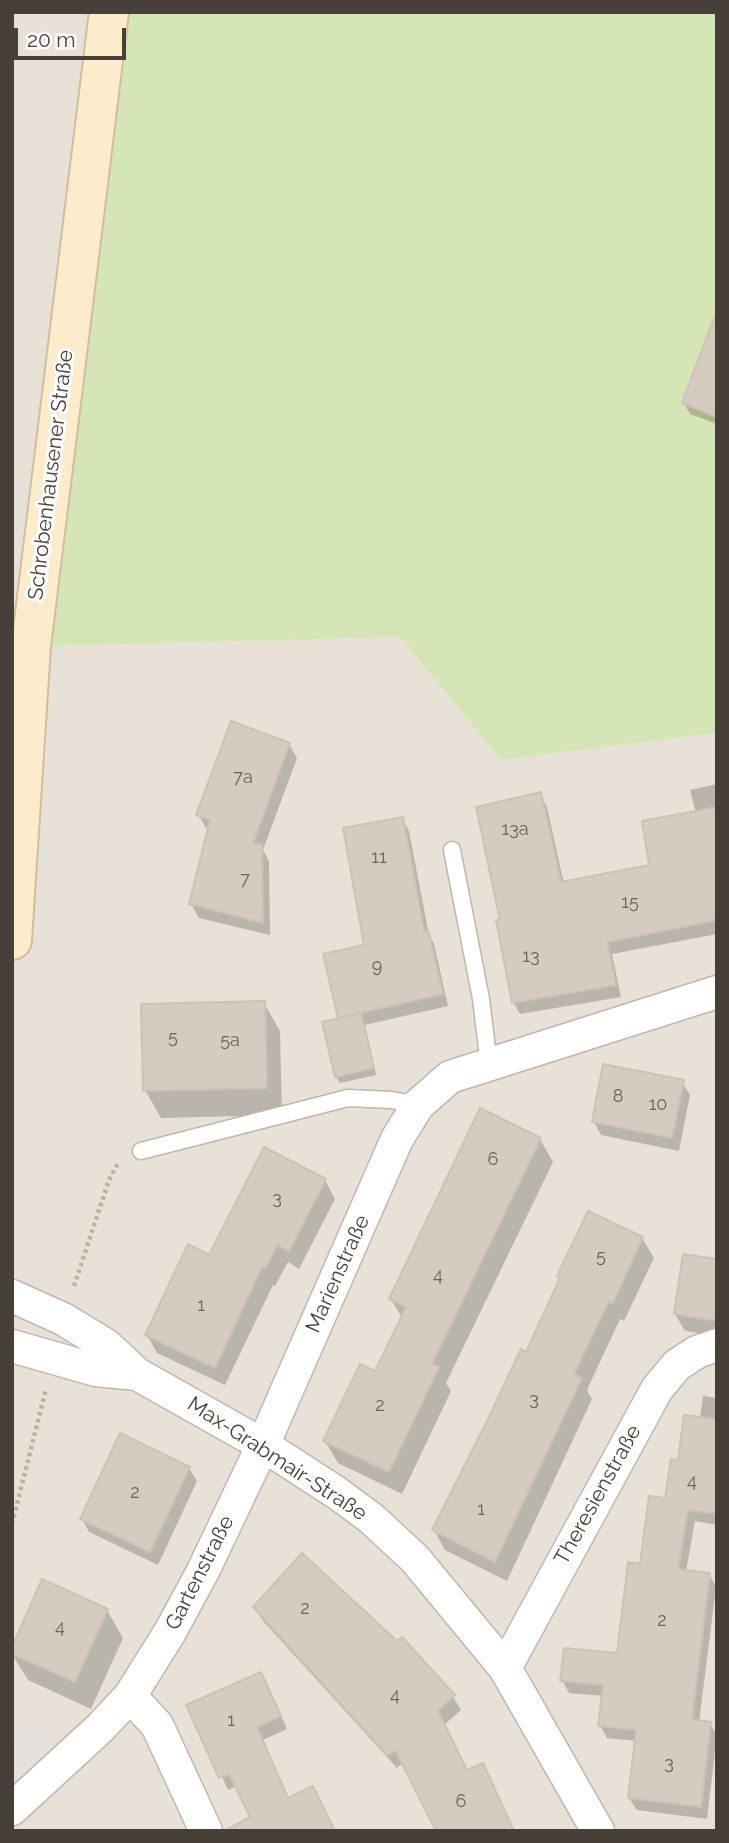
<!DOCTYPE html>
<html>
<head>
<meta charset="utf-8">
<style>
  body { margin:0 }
  #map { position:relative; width:729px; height:1843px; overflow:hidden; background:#f4f0ea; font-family:Raleway,sans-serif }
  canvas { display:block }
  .frame { position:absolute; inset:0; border:14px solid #474038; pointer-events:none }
  .scale { position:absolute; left:14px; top:28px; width:112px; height:32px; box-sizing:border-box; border:4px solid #474038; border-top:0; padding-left:9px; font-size:21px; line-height:24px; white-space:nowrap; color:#474038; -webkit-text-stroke:5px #fff; paint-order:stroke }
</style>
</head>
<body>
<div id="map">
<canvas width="729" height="1843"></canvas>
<div class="frame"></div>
<div class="scale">20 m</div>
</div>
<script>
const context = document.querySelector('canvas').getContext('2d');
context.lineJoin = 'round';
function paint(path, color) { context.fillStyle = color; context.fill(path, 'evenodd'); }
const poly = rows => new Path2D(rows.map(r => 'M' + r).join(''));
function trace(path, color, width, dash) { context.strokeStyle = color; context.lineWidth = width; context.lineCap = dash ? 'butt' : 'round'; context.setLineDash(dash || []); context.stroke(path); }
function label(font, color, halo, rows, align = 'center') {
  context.font = font + ' Raleway,sans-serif'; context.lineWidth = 6; context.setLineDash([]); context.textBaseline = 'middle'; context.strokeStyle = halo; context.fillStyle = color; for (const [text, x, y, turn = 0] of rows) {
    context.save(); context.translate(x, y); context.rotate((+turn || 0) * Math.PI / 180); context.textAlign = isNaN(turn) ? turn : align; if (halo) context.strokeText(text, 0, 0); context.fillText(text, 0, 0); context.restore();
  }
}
paint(poly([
  [12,12,109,12,31,645,400,637,501,760,717,733,717,1831,12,1831]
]), '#e8e1d8');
paint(poly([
  [109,12,717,12,717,733,501,760,400,637,31,646]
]), '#d4e6b5');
paint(poly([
  [34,1723,52,1741,12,1779,12,1744]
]), '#e3e0de');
paint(poly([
  [717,316,717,424,690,414,684,403],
  [289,744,297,758,263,850,269,861,270,935,199,918,191,904,209,829,206,828,198,814],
  [717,784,717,934,612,954,621,997,520,1014,513,1002,502,921,540,794,547,807,564,884,651,866,696,813,690,790],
  [402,819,409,831,429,935,434,944,448,1006,365,1025,376,1075,340,1083,336,1077,324,1023,341,1019,366,946],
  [264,1003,280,1031,282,1115,161,1118,145,1090],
  [682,1082,690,1095,679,1151,601,1135,594,1122],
  [540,1139,553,1162,446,1383,451,1391,402,1494,338,1463,325,1441,376,1373,402,1318,391,1299],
  [325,1180,335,1199,299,1269,288,1262,275,1286,273,1285,225,1385,157,1353,147,1335,210,1257],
  [642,1238,654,1258,624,1321,620,1319,587,1390,592,1399,507,1581,445,1550,434,1530,527,1354],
  [717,1261,717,1336,685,1331,675,1314],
  [703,1396,717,1398,717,1525,695,1521,686,1571,709,1574,716,1587,699,1722,710,1723,717,1735,707,1819,637,1810,629,1798,637,1741,607,1738,600,1725,604,1696,569,1693,562,1680,618,1655,641,1566,679,1462,700,1418],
  [189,1468,197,1481,158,1565,89,1532,82,1519],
  [255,1607,453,1697,461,1710,444,1725,467,1772,490,1778,403,1762,397,1768,263,1621],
  [107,1610,123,1638,91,1709,28,1680,12,1654],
  [268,1687,287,1729,263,1740,289,1800,237,1786,228,1790,189,1706]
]), '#0003');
const building = poly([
  [714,318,717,318,717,417,682,403,714,318],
  [231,721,290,743,253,843,262,845,263,923,189,904,210,820,196,815,231,721],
  [541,792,561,882,649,865,642,821,717,807,717,920,607,942,616,985,512,1003,496,920,500,920,476,807,541,792],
  [403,817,424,931,428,930,443,994,338,1018,323,954,364,945,343,828,403,817],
  [265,1001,267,1088,143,1091,141,1004,265,1001],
  [361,1013,374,1068,335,1077,322,1022,361,1013],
  [603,1064,684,1080,672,1138,592,1122,603,1064],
  [480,1108,541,1138,432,1364,439,1367,389,1472,323,1441,360,1364,375,1371,406,1307,389,1299,480,1108],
  [264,1147,326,1179,289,1251,277,1245,265,1269,262,1267,215,1368,145,1335,188,1244,209,1255,264,1147],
  [588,1211,643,1237,613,1303,609,1301,574,1374,582,1378,495,1562,432,1530,487,1421,521,1349,526,1352,560,1278,557,1276,588,1211],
  [683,1254,717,1259,717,1321,674,1314,683,1254],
  [684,1415,717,1419,717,1514,688,1510,678,1569,710,1573,692,1719,711,1722,701,1807,628,1798,636,1730,598,1726,603,1685,560,1681,564,1648,617,1653,628,1562,640,1564,649,1496,665,1498,671,1459,678,1460,684,1415],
  [120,1433,190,1467,150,1552,80,1519,120,1433],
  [302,1553,397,1641,402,1637,455,1695,438,1711,467,1770,483,1763,514,1831,436,1831,395,1750,388,1756,253,1607,302,1553],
  [42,1579,108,1609,75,1682,12,1654,12,1647,42,1579],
  [261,1672,281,1716,257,1727,288,1798,313,1786,335,1831,224,1831,250,1817,229,1774,219,1778,186,1705,261,1672]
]);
paint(building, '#d5cbc0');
trace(building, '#cfc2b3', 2);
const service = poly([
  [452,850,481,999,489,1065],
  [141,1151,348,1098,392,1100,418,1105]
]);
const minor = poly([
  [12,1296,63,1319,106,1345,137,1374,263,1445,337,1493,372,1519,415,1559,505,1668,598,1831],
  [12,1346,96,1370,137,1374],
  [505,1668,657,1389,677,1365,697,1352,717,1345],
  [130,1696,157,1725,206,1831],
  [12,1809,100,1728,130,1696,170,1632,203,1571,263,1445,397,1139,418,1105,450,1077,717,992]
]);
const secondary = poly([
  [12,940,31,646,109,12]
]);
trace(service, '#bfb7ad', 19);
trace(minor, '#bfb7ad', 35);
trace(secondary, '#d1be9c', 42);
trace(poly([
  [74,1286,109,1180,118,1163],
  [12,1524,46,1389]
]), '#c0b19f', 4.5, [3.5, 3.5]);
trace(service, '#fff', 16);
trace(minor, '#fff', 32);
trace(secondary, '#fceccc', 38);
label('18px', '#6a635a', null, [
  ["7a",243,778],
  ["13a",515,830],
  ["11",379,858],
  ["7",245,880],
  ["15",630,903],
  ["13",531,957],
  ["9",377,967],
  ["5",173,1038],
  ["5a",230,1041],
  ["8",618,1097],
  ["10",658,1105],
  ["6",493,1160],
  ["3",277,1199],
  ["5",601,1257],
  ["4",438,1276],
  ["1",201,1306],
  ["3",534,1400],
  ["2",380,1406],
  ["4",692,1482],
  ["2",135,1493],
  ["1",481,1510],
  ["2",305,1609],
  ["2",662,1621],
  ["4",60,1628],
  ["4",395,1696],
  ["1",231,1721],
  ["3",669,1764],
  ["6",461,1802]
]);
label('21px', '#474038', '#fff', [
  ["Schrobenhausener Straße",51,475,-83],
  ["Marienstraße",338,1274,-66],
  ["Max-Grabmair-Straße",277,1459,33],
  ["Theresienstraße",598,1495,-61],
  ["Gartenstraße",200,1573,-63]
]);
</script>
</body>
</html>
